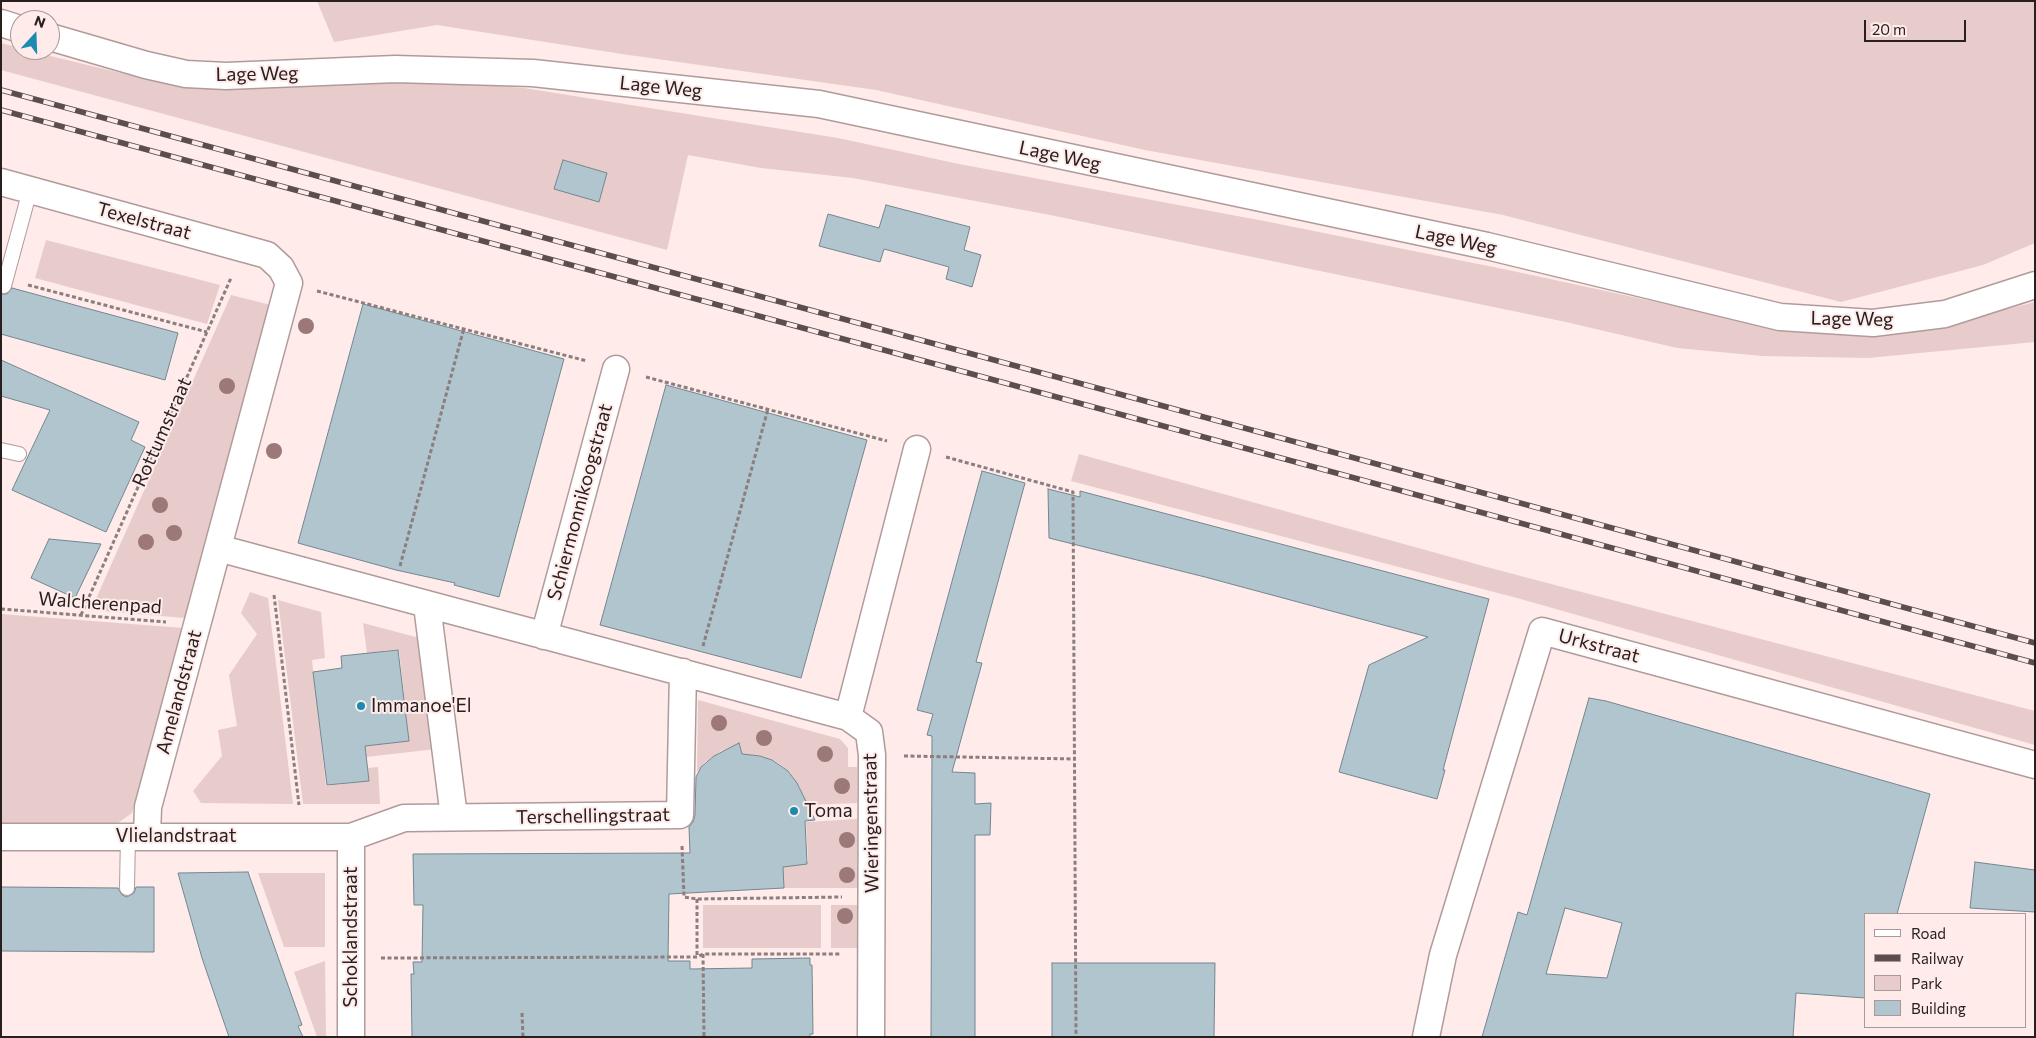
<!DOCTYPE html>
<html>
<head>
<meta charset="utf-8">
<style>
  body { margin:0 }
  #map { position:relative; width:2036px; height:1038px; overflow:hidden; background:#feebea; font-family:Commissioner,sans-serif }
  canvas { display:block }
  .frame { position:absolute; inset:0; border:2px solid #28201f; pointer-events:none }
  .legend { position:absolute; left:1864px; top:913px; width:162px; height:115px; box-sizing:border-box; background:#feebea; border:1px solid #a89a99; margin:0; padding:6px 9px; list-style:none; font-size:15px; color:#28201f }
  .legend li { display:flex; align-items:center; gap:10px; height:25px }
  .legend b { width:25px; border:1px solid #a89a99 }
  .north { position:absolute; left:10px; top:10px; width:50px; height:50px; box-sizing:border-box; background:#feebea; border:1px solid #a89a99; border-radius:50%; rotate:20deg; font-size:14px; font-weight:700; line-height:20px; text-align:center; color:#28201f }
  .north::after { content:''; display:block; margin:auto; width:18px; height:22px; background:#1b8cb0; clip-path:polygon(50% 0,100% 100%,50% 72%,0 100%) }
  .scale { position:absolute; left:1864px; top:20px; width:102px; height:22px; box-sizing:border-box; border:2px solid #28201f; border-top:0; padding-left:6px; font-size:15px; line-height:18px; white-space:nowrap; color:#28201f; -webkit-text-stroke:4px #feebea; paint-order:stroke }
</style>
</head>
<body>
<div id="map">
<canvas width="2036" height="1038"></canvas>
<div class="frame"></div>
<ul class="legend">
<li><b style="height:6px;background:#fff"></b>Road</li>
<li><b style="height:6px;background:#5a4f4e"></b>Railway</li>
<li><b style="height:14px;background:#e7cccb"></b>Park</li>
<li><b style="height:14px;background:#b0c5ce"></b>Building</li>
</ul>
<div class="north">N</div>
<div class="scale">20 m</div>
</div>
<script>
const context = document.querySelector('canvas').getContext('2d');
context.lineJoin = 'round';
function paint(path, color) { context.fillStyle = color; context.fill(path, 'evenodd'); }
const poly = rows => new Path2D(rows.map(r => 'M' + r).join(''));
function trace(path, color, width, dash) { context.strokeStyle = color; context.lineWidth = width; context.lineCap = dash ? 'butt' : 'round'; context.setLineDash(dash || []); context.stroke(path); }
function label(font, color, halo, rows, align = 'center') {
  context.font = font + ' Commissioner,sans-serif'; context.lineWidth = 4; context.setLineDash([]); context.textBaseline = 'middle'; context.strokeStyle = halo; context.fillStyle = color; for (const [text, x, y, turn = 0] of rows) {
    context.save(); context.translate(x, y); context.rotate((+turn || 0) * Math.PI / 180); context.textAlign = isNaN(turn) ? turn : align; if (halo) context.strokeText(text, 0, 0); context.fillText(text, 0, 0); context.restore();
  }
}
paint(poly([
  [317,1,2035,1,2035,243,1983,265,1841,302,1503,215,1145,150,876,90,622,54,437,25,334,42],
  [1,43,20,48,20,50,26,50,141,78,192,85,414,79,524,88,838,138,959,164,1264,221,1513,271,1684,308,1778,324,1984,315,2035,302,2035,342,1868,358,1762,356,1677,348,1566,322,1050,215,853,178,761,168,688,155,667,250,1,70],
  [46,240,220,285,207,324,35,278],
  [231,295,271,305,185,618,91,610],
  [1079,454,1494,569,2035,711,2035,745,1517,598,1071,481],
  [250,592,268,598,293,804,201,803,193,791,222,756,218,730,237,726,229,675,257,634,241,613],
  [278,600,321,612,325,658,312,660,326,786,369,781,368,768,378,767,380,804,303,804],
  [1,614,183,628,132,813,118,823,1,823],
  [363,623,423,639,436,749,366,757,365,746,409,740,399,649,367,653],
  [698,700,840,739,848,748,848,767,857,767,857,803,804,805,800,788,790,772,775,761,761,756,742,755,740,745,721,751,704,763,697,772],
  [857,819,857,888,784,888,783,862,808,861,806,822],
  [258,873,325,873,325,947,284,947],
  [703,905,821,905,821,948,703,948],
  [831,905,857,905,857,948,831,948],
  [325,961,326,1037,317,1037,294,972]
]), '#e7cccb');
const building = poly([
  [563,160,607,173,599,202,554,189,563,160],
  [886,205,970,227,964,250,981,255,972,287,946,279,949,267,884,249,880,262,819,246,828,214,879,228,886,205],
  [12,288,178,333,165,380,1,334,1,294,7,294,12,288],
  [363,304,564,359,499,597,454,585,455,583,396,570,298,543,363,304],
  [1,360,139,422,131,440,145,447,106,532,12,490,50,410,1,396,1,360],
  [666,385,867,440,801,678,600,625,666,385],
  [982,471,1025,483,976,662,982,663,952,772,975,773,975,804,991,803,990,835,975,835,975,1037,931,1037,932,736,927,735,933,714,917,710,982,471],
  [1048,489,1080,497,1080,491,1489,599,1443,770,1445,770,1437,799,1339,772,1369,665,1428,637,1205,577,1049,538,1048,489],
  [49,539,101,544,75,598,31,578,49,539],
  [398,650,409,741,365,746,369,781,327,785,313,672,342,668,341,656,398,650],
  [1589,698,1606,701,1930,794,1897,914,1865,914,1865,998,1796,993,1793,1037,1482,1037,1518,912,1527,915,1589,698],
  [1565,908,1622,923,1607,978,1546,974,1565,908],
  [739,743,742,754,760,756,772,760,788,771,797,783,815,820,805,821,807,864,783,867,784,888,669,894,668,961,690,961,690,969,752,968,752,959,810,958,810,965,812,965,813,1034,810,1034,810,1037,412,1037,411,974,414,974,413,962,422,962,423,905,414,905,413,854,690,853,689,827,693,822,695,815,696,777,701,767,714,756,739,743],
  [1975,862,2035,870,2035,912,1970,908,1975,862],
  [248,872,302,1025,298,1026,303,1037,229,1037,202,958,178,873,248,872],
  [1,887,118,888,122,895,127,897,134,893,136,887,154,887,154,952,1,951,1,887],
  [1052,963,1215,963,1214,1037,1052,1037,1052,963]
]);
paint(building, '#b0c5ce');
trace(building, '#73868f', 1);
const service = poly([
  [4,286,30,190],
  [1,450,19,454],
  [127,888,128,836]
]);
const minor = poly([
  [1,23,20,29],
  [50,37,146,65,186,74,226,76,395,69,533,73,819,104,1487,246,1780,317,1873,323,1945,314,2035,285],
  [1,182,267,255,281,268,289,283,148,807,147,836],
  [218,548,848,717],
  [427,605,454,817],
  [544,636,616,369],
  [1,837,351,837,404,818,680,815,683,672],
  [351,837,351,1037],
  [871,1037,872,755,869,732,848,717,917,449],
  [1426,1037,1443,955,1542,631,2035,765]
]);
trace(service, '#b19b9a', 16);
trace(minor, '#b19b9a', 29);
trace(poly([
  [28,285,207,332],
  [317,291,587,361],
  [646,377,887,441],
  [946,457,1073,492,1076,1037],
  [400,566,464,328],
  [274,595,299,805],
  [1,609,166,622],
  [81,615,231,278],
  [703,646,768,409],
  [904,756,1076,759],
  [682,846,684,897,697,899,842,897],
  [697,899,697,957],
  [703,954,704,1037],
  [381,958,697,957,703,954,841,954],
  [522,1013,523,1037]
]), '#8b7e7d', 3, [4, 2.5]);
trace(service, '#fff', 14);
trace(minor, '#fff', 26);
const rail = poly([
  [1,90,2035,643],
  [1,110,2035,663]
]);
trace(rail, '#5a4f4e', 5.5);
trace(rail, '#feebea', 4, [11]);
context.fillStyle = '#9c7878';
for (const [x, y] of [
  [306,326],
  [227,386],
  [274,451],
  [160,505],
  [174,533],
  [146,542],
  [719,723],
  [764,738],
  [825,754],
  [842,786],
  [847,840],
  [847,875],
  [845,916]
]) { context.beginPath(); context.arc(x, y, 8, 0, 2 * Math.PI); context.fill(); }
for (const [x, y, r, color] of [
  [361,706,5,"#1b8cb0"],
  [794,811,5,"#1b8cb0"]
]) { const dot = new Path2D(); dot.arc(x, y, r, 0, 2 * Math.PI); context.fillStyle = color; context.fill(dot); trace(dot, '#feebea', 2); }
label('19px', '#28201f', '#feebea', [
  ["Lage Weg",257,74,-1],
  ["Lage Weg",661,87,6],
  ["Lage Weg",1060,156,12],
  ["Texelstraat",144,221,15],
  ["Lage Weg",1456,240,12],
  ["Lage Weg",1852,319,1],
  ["Rottumstraat",162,432,-66],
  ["Schiermonnikoogstraat",580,502,-75],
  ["Walcherenpad",100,603,4],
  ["Urkstraat",1599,646,15],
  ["Amelandstraat",179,692,-75],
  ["Terschellingstraat",593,816,-1],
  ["Wieringenstraat",871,823,-91],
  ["Vlielandstraat",176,836],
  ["Schoklandstraat",351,937,-90]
]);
label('19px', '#28201f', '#feebea', [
  ["Immanoe'El",371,706],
  ["Toma",804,811]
], 'left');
</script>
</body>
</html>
